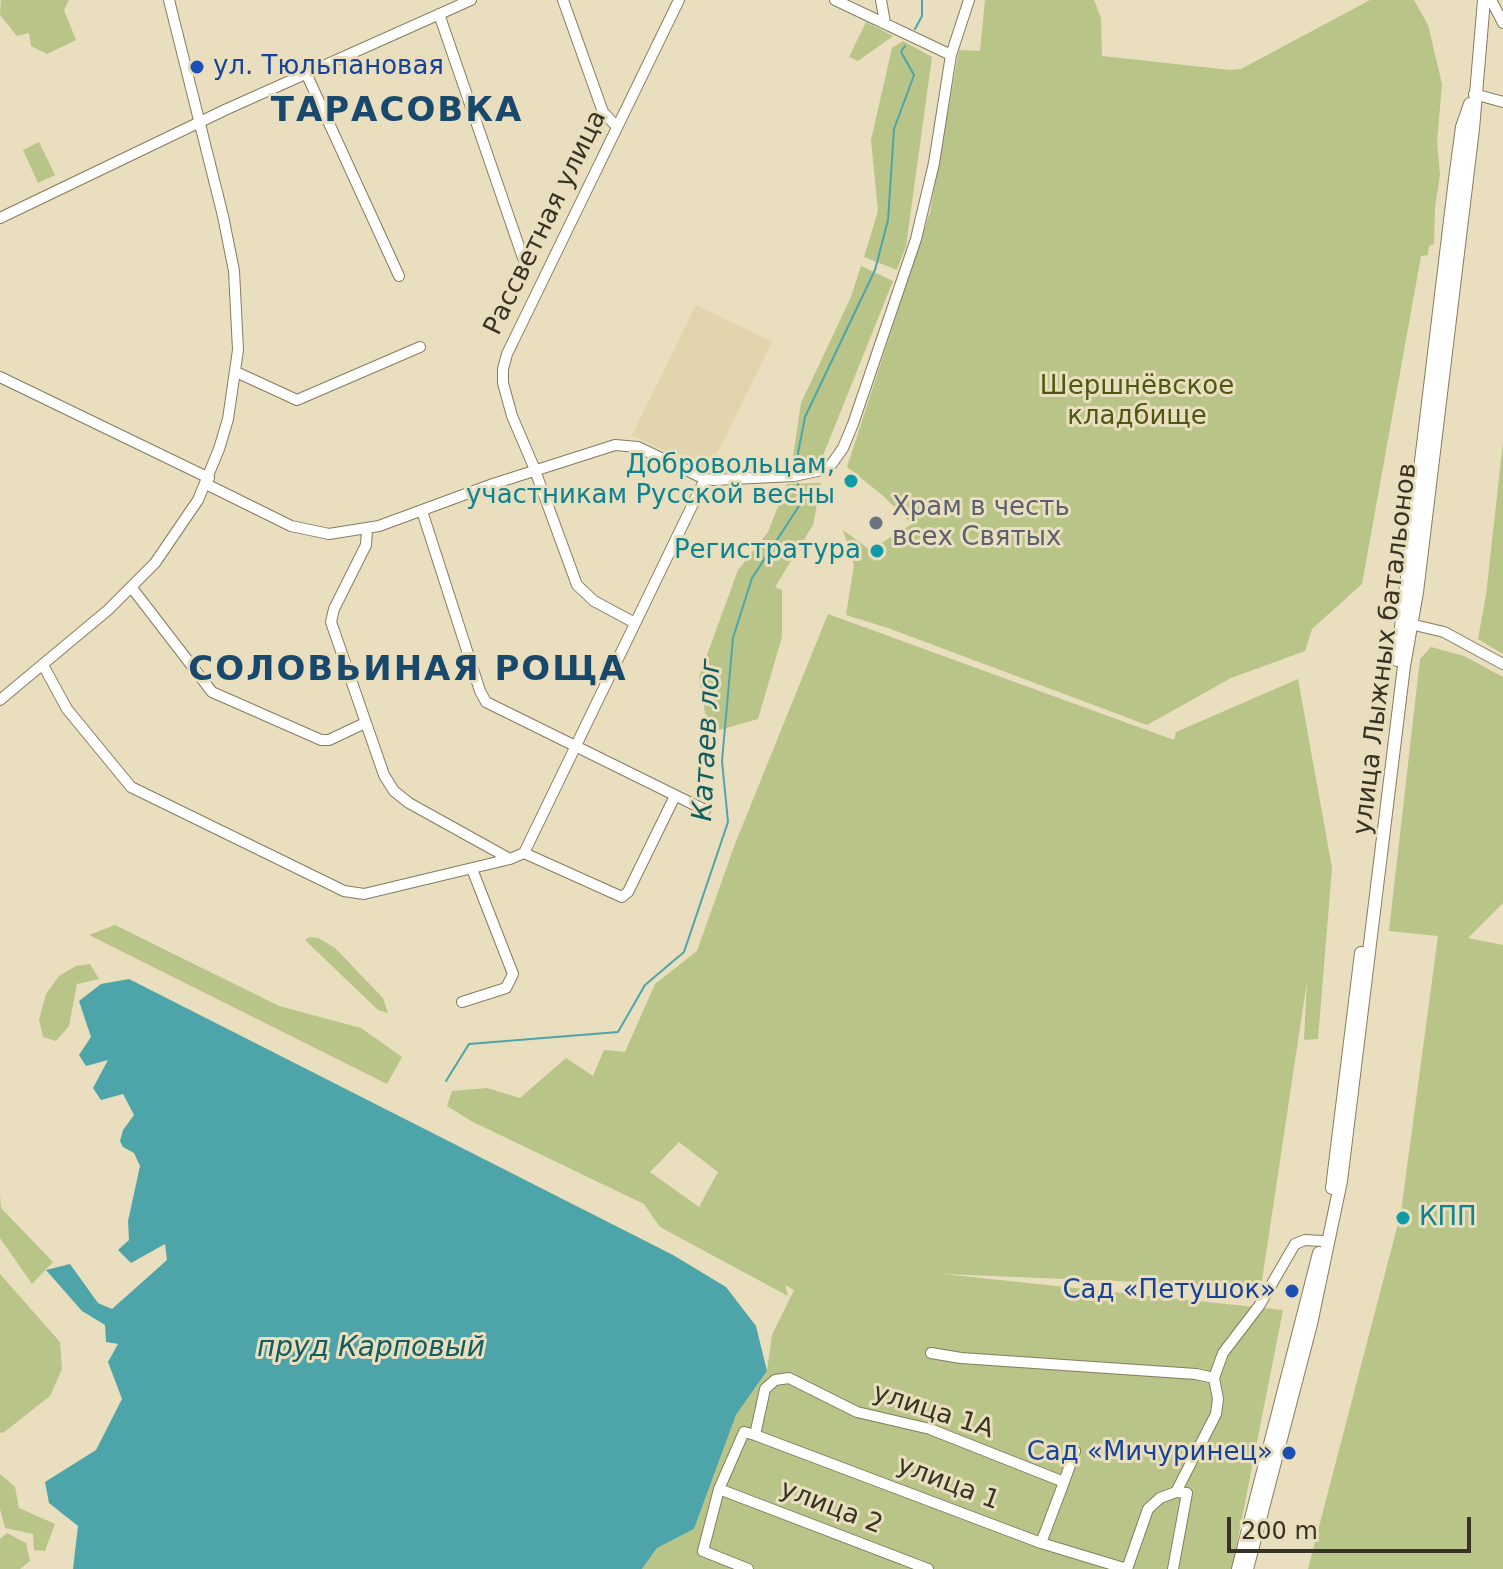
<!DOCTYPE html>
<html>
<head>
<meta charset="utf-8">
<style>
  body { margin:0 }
  #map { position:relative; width:1503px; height:1569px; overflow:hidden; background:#e9debd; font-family:"DejaVu Sans",sans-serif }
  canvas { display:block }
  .scale { position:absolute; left:1227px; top:1517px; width:244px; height:36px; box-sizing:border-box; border:4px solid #373325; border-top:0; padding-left:10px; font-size:24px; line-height:28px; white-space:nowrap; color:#373325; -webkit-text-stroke:6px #e9debd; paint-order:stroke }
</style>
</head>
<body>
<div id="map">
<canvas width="1503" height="1569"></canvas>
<div class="scale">200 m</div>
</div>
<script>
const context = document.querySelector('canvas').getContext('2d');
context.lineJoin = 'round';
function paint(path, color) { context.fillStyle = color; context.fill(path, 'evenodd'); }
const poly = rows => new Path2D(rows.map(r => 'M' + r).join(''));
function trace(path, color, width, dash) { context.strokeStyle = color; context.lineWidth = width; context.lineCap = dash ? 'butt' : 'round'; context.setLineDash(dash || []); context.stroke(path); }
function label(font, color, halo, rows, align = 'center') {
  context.font = font + ' "DejaVu Sans",sans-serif'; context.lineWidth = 6; context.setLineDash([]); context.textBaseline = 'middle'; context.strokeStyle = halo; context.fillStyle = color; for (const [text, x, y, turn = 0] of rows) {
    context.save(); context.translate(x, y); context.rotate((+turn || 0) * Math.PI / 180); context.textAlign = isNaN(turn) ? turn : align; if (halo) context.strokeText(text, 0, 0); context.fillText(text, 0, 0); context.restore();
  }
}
paint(poly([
  [696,305,772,342,708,472,632,435]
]), '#e2d4ac');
paint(poly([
  [1,0,69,0,64,10,76,40,47,54,31,46,29,33,17,36,0,15],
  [985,0,1094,0,1101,18,1102,56,1230,70,1241,69,1370,0,1414,0,1428,25,1442,84,1437,142,1440,175,1435,207,1434,244,1429,246,1428,255,1421,256,1362,584,1312,629,1305,651,1231,678,1147,725,888,628,846,615,854,565,843,530,870,550,912,524,881,494,847,467,930,212,959,50,980,51],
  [866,22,893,36,858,61,849,57],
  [903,41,932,57,906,246,897,270,864,257,878,211,871,140,892,48],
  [39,142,55,175,38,183,23,150],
  [861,266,893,281,822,458,808,467,791,470,801,403,851,297],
  [1503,442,1503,654,1478,639,1486,595],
  [821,483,813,525,775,587,782,590,782,637,758,719,719,730,705,713,699,677,738,570,768,532,787,484],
  [828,614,1174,740,1176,732,1298,679,1332,868,1318,1039,1304,1040,1307,981,1261,1287,943,1274,1283,1310,1232,1569,642,1569,657,1548,694,1529,736,1415,767,1371,772,1335,794,1290,785,1285,788,1296,660,1227,644,1204,471,1121,447,1106,452,1091,487,1088,520,1098,566,1058,593,1076,604,1050,625,1052,655,984,697,951,735,844],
  [679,1142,718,1172,699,1207,650,1172],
  [1431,647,1464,656,1503,677,1503,903,1468,938,1503,945,1503,1569,1308,1569,1401,1212,1438,936,1389,931,1420,659],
  [115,925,279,1006,361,1028,402,1057,387,1084,89,935],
  [310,937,318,938,335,948,383,998,388,1013,378,1010,305,940],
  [90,964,99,979,77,984,69,1026,56,1041,43,1037,39,1020,46,994,59,976,76,966],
  [0,1195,1,1208,53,1262,32,1284,0,1238],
  [0,1274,60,1342,62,1369,50,1396,3,1433,0,1432],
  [0,1474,15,1487,19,1508,55,1524,45,1551,34,1550,33,1534,5,1528,0,1509],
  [7,1533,26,1543,30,1561,20,1569,0,1569,0,1539]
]), '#b8c488');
paint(poly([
  [129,979,673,1255,726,1287,756,1326,767,1371,736,1415,694,1529,657,1548,642,1569,73,1569,78,1526,49,1503,45,1482,96,1450,122,1399,108,1362,118,1344,106,1342,105,1325,82,1311,46,1270,70,1264,98,1303,112,1309,167,1260,165,1244,131,1263,118,1250,129,1240,128,1221,140,1166,134,1153,123,1147,120,1141,123,1130,134,1115,123,1094,101,1100,93,1088,108,1060,86,1066,79,1055,91,1037,79,1001,101,984]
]), '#4ea5a9');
trace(poly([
  [915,29,922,16,922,0],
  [799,466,798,453,805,417,875,270,888,220,894,129,914,75,901,52,905,46],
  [446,1081,469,1044,618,1032,645,985,684,952,728,822,722,761,733,638,752,578,803,500,798,484]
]), '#4ea5a9', 2);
const minor = poly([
  [563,0,603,112,617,127],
  [835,0,951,55],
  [881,0,885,23],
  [1491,0,1503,23],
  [439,14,523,258],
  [306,73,399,276],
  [1474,94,1503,102],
  [0,218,227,109,471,0],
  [236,372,297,400,420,347],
  [0,377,209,478],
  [206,484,291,526,329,534,379,526,493,484,615,445,638,447,705,479,713,480,794,476,822,470,831,465,843,448,853,424,916,239,934,163,951,55,969,0],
  [422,511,480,691,486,702,705,810],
  [367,530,366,545,334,609,331,622,384,775,394,791,409,803,510,859],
  [132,588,212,692,321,740,329,740,365,723],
  [635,623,594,601,577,585,533,465,512,416,503,383,503,369,507,354,679,0],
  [1406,623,1444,632,1503,664],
  [43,665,67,709,131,787,344,891,364,894,510,859,524,853,705,479],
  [0,700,108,610,155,563,198,500,219,449,228,419,238,350,234,271,223,216,169,0],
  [524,853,622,897,628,892,675,796],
  [462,1002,506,988,513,974,472,869],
  [931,1353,961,1358,1196,1374,1214,1378],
  [755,1435,1041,1543,1127,1569],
  [1064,1482,1075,1451],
  [719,1489,928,1569],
  [1176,1492,1216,1414,1218,1399,1214,1378,1223,1353,1259,1306,1295,1244,1305,1240,1322,1241],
  [748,1569,703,1551,719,1489,744,1432,755,1435,765,1389,775,1380,789,1378,857,1412,930,1429,1064,1482,1041,1543],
  [1127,1569,1148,1509,1160,1498,1176,1492,1187,1493,1173,1569]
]);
const major = poly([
  [1397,660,1455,179,1462,127,1470,104],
  [1332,1188,1361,953],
  [1238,1569,1319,1253],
  [1247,1569,1311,1324,1341,1181,1404,666,1417,592,1473,129,1484,0]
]);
trace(minor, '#867b5d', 12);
trace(major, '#867b5d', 14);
trace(minor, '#fff', 10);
trace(major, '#fff', 12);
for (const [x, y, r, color] of [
  [197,67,8,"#1a4fb4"],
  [851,481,8,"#0f9aa8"],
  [876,523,8,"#6b7280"],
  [877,551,8,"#0f9aa8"],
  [1403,1218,8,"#0f9aa8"],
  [1292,1291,8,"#1a4fb4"],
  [1289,1453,8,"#1a4fb4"]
]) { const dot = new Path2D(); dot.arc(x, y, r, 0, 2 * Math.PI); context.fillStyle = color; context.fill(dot); trace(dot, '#e9debd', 3); }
label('26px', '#164399', '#e9debd', [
  ["ул. Тюльпановая",213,67,"left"],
  ["Сад «Петушок»",1276,1291],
  ["Сад «Мичуринец»",1273,1453]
], 'right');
label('26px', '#373325', '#e9debd', [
  ["Рассветная улица",546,223,-64],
  ["улица Лыжных батальонов",1386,649,-83],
  ["улица 1А",933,1412,18],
  ["улица 1",948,1484,21],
  ["улица 2",831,1508,21]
]);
label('26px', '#4e5812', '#e9debd', [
  ["Шершнёвское",1137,387],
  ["кладбище",1137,417]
]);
label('26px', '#0d838f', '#e9debd', [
  ["Добровольцам,",835,466],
  ["участникам Русской весны",835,496],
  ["Регистратура",861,551],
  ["КПП",1419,1218,"left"]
], 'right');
label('26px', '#5b616d', '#e9debd', [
  ["Храм в честь",892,508],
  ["всех Святых",892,538]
], 'left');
label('italic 28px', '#125d60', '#e9debd', [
  ["Катаев лог",708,740,-87],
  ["пруд Карповый",371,1349]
]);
context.letterSpacing = '2px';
label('bold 34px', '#18486c', '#e9debd', [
  ["ТАРАСОВКА",397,112],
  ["СОЛОВЬИНАЯ РОЩА",408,671]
]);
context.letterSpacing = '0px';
</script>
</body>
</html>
